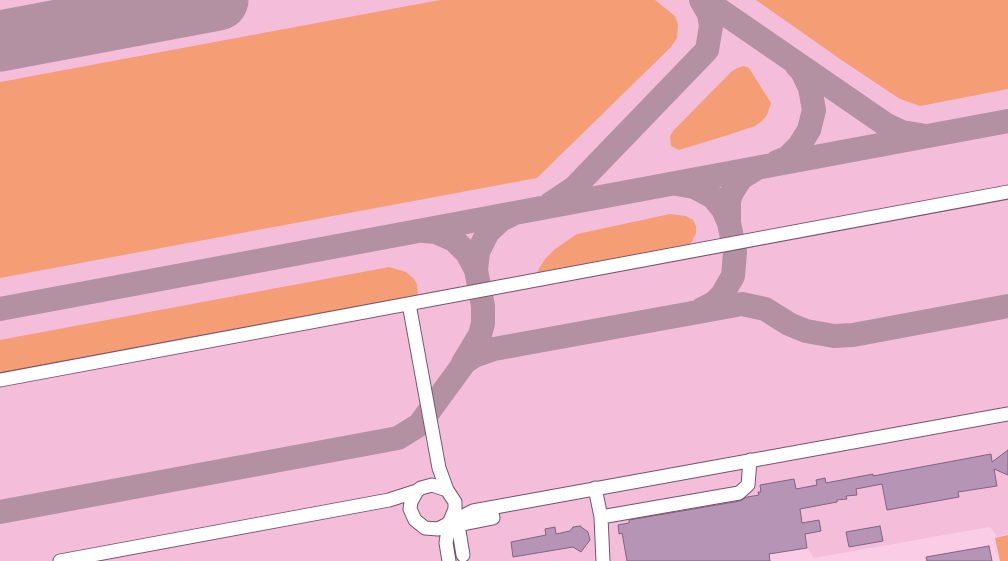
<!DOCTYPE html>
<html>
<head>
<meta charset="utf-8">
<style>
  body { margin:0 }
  canvas { display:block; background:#fbcce5 }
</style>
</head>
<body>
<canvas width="1008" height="561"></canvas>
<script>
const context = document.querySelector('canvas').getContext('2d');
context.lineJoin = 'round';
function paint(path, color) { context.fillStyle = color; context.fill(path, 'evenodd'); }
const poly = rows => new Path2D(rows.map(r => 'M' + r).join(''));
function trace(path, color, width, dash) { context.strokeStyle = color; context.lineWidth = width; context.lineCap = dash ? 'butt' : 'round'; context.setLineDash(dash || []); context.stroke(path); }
paint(poly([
  [0,0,1008,0,1008,534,997,536,990,527,814,558,807,548,769,554,770,561,0,561]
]), '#f4beda');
paint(poly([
  [440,0,655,0,675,16,678,25,677,38,671,47,537,178,0,278,0,82],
  [756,0,1008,0,1008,89,920,106,900,99,840,59],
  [744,66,749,68,771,103,767,115,762,121,755,126,728,135,679,150,671,146,670,136,673,131,731,72,737,68],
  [670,214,686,216,693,220,696,226,696,233,690,245,536,274,545,259,555,249,577,234],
  [389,267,406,272,413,278,417,284,418,297,0,375,0,340],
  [1008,535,1008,561,1000,561,995,538]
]), '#f59e75');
trace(poly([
  [705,0,885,124,902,132,920,135],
  [777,162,787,158,799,146,809,130,814,110,810,88,802,71,797,66],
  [677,184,694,187,713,197,723,209,729,223],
  [550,204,574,188,707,50,711,26,709,14,701,0],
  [424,231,436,232,454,240,467,253,476,270,483,306,483,323,480,335,463,363],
  [476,270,478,252,488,232,501,220,511,215],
  [0,309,1008,121],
  [702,309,714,303,722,295,733,276,735,252,729,223,729,202,731,194,741,178,757,168],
  [0,512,398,438,419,425,465,362,474,356,494,349,742,304,765,309,789,324,806,331,834,336,853,335,1008,306]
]), '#b490a3', 24);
trace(poly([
  [0,41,218,0]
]), '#b490a3', 61);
const building = poly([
  [1008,450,1008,475,994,469,997,486,958,492,959,497,887,510,882,484,856,489,857,495,846,496,847,499,837,500,837,502,800,509,802,523,819,520,821,531,805,534,807,548,769,554,770,561,627,561,622,533,619,534,618,525,629,523,629,520,740,501,747,497,759,495,758,492,761,492,760,485,794,479,796,489,817,485,816,480,825,478,826,483,873,474,873,476,991,454,992,462,1008,450],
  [580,526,588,532,590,540,581,552,573,547,513,557,511,542,546,535,545,529,555,527,556,534,570,531,573,527,580,526],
  [880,526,883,541,849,547,846,532,880,526],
  [989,546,992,561,927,561,926,557,989,546]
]);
paint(building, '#b594b5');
trace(building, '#826382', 1);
const minor = poly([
  [409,304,439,468,447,490],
  [0,380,1008,192],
  [595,488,601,517,603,561],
  [601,517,739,493,748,485,750,460],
  [450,521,455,509,455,502,447,490,432,485,421,488,417,491,411,502,410,509,415,520,425,528,438,529,473,511,1008,414],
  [449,522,446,543,449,561],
  [463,555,458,525,493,518,491,508],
  [60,561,389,500,417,491]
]);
trace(minor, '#7a5268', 15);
trace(minor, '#fff', 13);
</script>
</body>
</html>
